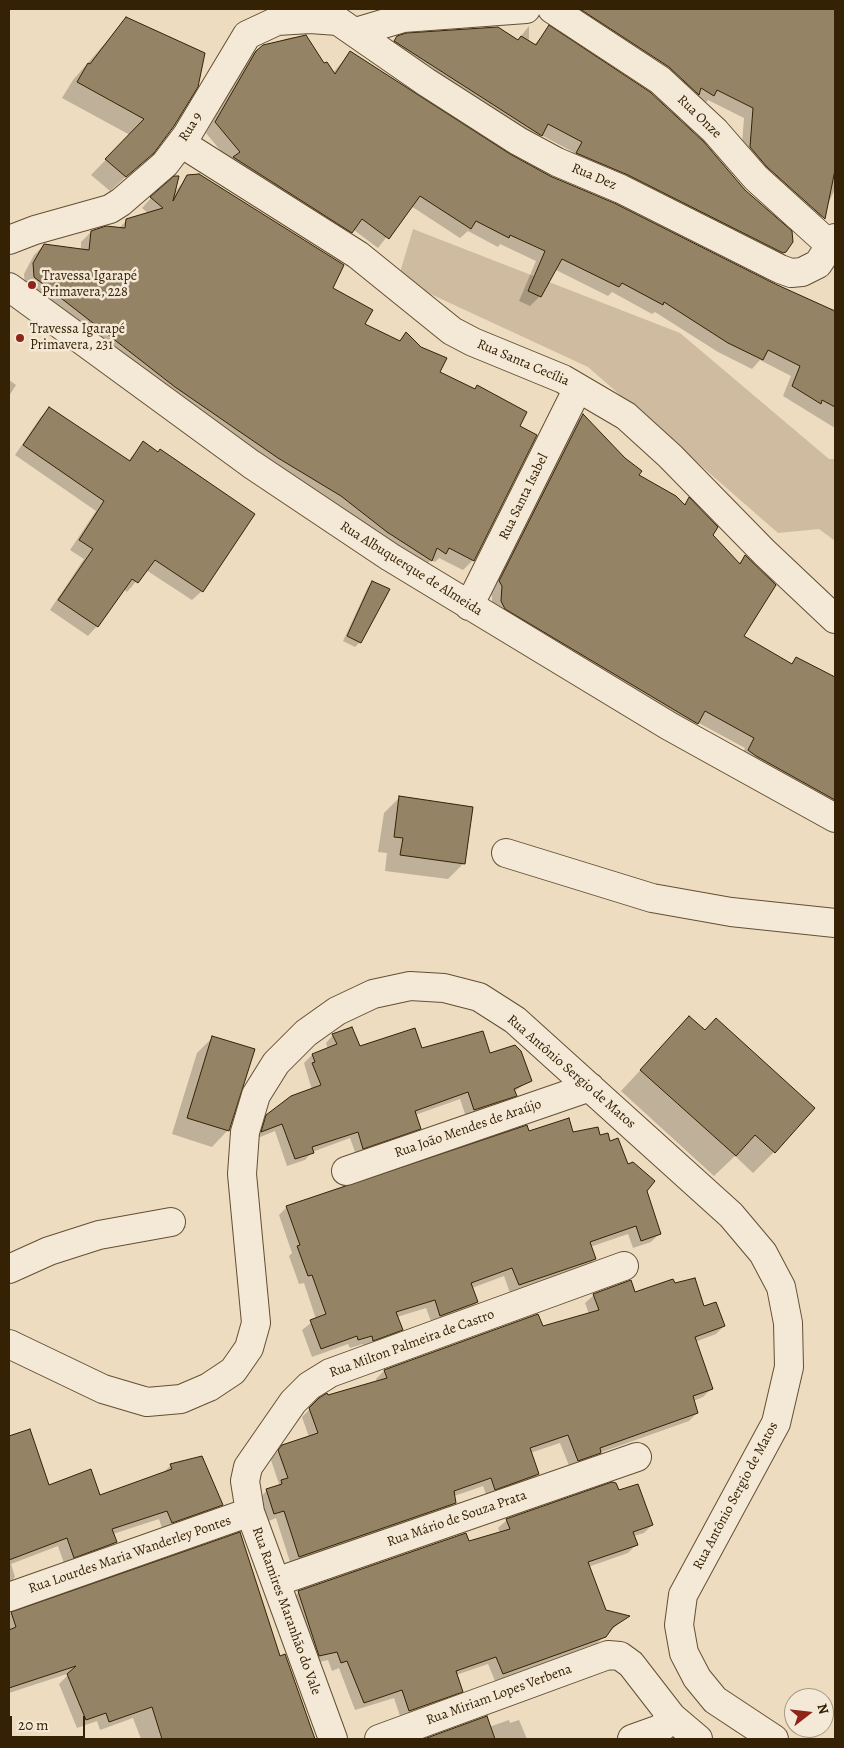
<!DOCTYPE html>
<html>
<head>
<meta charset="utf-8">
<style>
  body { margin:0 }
  #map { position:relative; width:844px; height:1748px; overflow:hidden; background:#eedcc0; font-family:Alegreya,serif }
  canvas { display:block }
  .frame { position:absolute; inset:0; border:10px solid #352204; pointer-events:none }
  .north { position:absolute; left:784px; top:1688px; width:50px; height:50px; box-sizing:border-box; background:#f4e8d6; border:1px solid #a89982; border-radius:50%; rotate:74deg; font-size:14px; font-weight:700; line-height:20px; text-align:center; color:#352204 }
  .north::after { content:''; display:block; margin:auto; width:18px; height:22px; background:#8f2418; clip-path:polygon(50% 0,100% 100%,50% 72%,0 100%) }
  .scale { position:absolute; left:10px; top:1716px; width:75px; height:22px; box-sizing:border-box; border:2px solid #352204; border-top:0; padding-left:6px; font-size:15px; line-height:18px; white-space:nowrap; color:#352204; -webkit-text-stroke:4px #f4e8d6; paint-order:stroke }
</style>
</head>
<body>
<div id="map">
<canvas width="844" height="1748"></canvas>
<div class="frame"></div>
<div class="north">N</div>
<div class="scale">20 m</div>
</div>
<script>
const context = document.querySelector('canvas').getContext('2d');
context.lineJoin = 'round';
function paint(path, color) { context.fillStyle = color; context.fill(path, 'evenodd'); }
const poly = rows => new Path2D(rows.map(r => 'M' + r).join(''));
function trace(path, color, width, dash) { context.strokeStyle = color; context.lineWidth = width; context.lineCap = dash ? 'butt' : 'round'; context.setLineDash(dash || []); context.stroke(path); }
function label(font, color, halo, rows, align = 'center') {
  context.font = font + ' Alegreya,serif'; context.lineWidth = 5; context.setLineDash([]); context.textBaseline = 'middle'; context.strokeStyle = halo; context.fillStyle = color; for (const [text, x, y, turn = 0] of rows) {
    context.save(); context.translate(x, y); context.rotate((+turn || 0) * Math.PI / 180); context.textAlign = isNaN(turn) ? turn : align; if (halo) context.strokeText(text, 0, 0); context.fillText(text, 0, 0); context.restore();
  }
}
paint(poly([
  [413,229,680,333,829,459,835,459,835,541,819,529,778,533,588,367,398,279]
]), '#cfbca0');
paint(poly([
  [567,9,835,9,835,189,822,217,813,226,741,157,744,118,708,100,704,105],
  [126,19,153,152,110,191,91,175,130,135,62,98,73,80],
  [529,26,529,42,534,45,547,30,782,252,772,262,567,163,573,152,541,135,531,145,388,47,398,37,517,41],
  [305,36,324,65,333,73,350,52,509,155,549,177,835,313,835,336,832,343,835,344,835,428,783,396,791,376,760,360,752,369,718,352,655,312,652,314,612,292,608,296,554,269,540,296,530,306,519,301,536,261,500,244,498,247,468,231,460,238,411,206,378,248,354,230,342,242,230,162,206,133,248,58,259,48,289,38],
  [188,176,331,288,364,324,398,342,406,333,439,372,518,427,473,560,463,570,439,558,435,562,431,560,421,570,25,287,24,274,34,255,44,245,81,250,81,242,91,232,118,229,127,220,149,214,142,208,151,198,175,178,175,192],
  [9,380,16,385,9,396],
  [49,408,128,461,143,443,202,591,192,600,146,570,127,592,124,589,97,626,88,636,50,610,84,559,70,550,96,511,15,455,40,418],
  [583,416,637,476,683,505,689,499,712,535,738,564,745,557,742,637,790,665,796,659,835,678,835,815,739,760,745,748,697,722,687,733,492,611,492,596,490,592,573,425],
  [373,582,360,642,355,647,343,641,368,587],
  [400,797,464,863,448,879,385,871,387,853,378,852,384,813],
  [689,1018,705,1031,774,1152,753,1173,735,1156,714,1176,621,1091],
  [333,1035,359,1048,489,1054,530,1080,514,1092,515,1095,508,1103,466,1117,460,1099,415,1115,419,1128,412,1136,356,1155,350,1138,312,1152,305,1160,287,1166,275,1131,255,1139,259,1124,267,1116,312,1090,304,1063,312,1055,328,1049,326,1043],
  [213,1037,228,1130,212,1147,172,1134,197,1053],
  [528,1132,572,1133,599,1137,609,1143,645,1191,660,1233,651,1242,633,1248,628,1234,590,1247,595,1259,586,1267,510,1293,504,1276,472,1288,477,1302,468,1311,432,1324,426,1308,397,1317,401,1330,392,1338,365,1348,363,1344,350,1348,348,1344,312,1357,302,1330,316,1319,304,1283,299,1284,289,1256,292,1253,279,1215,287,1207],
  [674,1284,724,1326,716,1334,695,1342,711,1389,703,1397,693,1401,697,1413,689,1421,599,1453,592,1461,570,1468,560,1443,530,1453,538,1474,530,1482,487,1497,483,1486,454,1496,455,1503,446,1511,291,1565,276,1518,266,1522,259,1499,267,1490,279,1484,271,1460,274,1455,283,1446,309,1437,302,1417,310,1409,327,1396,377,1382,376,1379,384,1371,589,1314,585,1303,594,1295,634,1294],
  [29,1430,49,1486,100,1497,162,1474,171,1465,221,1505,213,1514,163,1531,159,1519,113,1534,116,1542,107,1551,65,1566,58,1546,11,1564,15,1577,9,1584,9,1438],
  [618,1492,652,1525,644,1533,634,1536,636,1545,628,1553,588,1567,605,1611,627,1616,596,1644,495,1681,488,1664,456,1675,461,1691,453,1699,401,1719,394,1698,355,1710,339,1668,332,1671,328,1660,311,1664,291,1600,299,1592,500,1533,498,1528,507,1520],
  [9,1613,279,1657,284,1656,314,1739,141,1739,133,1718,100,1730,97,1721,77,1728,59,1684,70,1673,9,1693],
  [486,1718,489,1727,509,1720,510,1723,519,1720,527,1739,427,1739]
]), '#0003');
const building = poly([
  [580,9,835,9,835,170,825,219,767,167,750,147,753,108,717,90,714,96,701,88,699,95,669,67,580,9],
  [126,17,205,53,198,87,174,126,154,153,126,177,105,159,144,119,77,82,88,63,90,64,126,17],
  [549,25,650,92,704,142,745,190,792,231,793,242,786,252,783,253,628,175,576,153,582,142,548,124,542,136,394,41,397,36,406,33,498,27,518,40,521,36,536,45,549,25],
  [306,35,324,63,327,62,335,74,350,51,510,154,550,176,614,203,773,283,835,311,835,407,822,400,821,404,792,386,800,366,768,350,763,360,728,343,664,302,663,305,622,283,619,287,562,259,541,297,528,291,545,251,510,235,509,238,476,221,471,229,420,196,389,239,362,219,352,233,233,157,240,152,215,122,256,51,263,45,306,35],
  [199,174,344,265,333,288,373,310,365,324,400,341,406,332,421,347,447,358,440,372,475,389,477,385,527,412,520,426,537,435,474,561,449,548,446,554,437,548,432,561,387,532,341,496,278,458,175,387,34,277,33,263,44,244,89,250,91,231,106,226,125,228,126,219,163,208,150,197,174,176,179,176,173,201,187,175,199,174],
  [49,407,130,461,143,441,158,452,160,449,255,514,203,592,155,560,138,583,132,579,98,627,58,600,93,549,79,540,104,501,23,445,49,407],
  [583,414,625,458,642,471,639,475,676,496,685,505,689,497,718,527,713,535,740,564,745,555,776,585,744,636,792,664,796,657,835,677,835,800,756,756,748,750,754,738,705,711,698,724,505,609,501,601,502,586,499,581,583,414],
  [372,581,390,589,361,643,347,636,372,581],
  [399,796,473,807,465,864,400,855,403,838,394,837,399,796],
  [689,1016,705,1030,716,1018,815,1108,775,1153,755,1135,736,1156,640,1070,689,1016],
  [352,1027,360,1046,415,1028,422,1048,483,1031,490,1053,515,1045,521,1051,532,1081,514,1089,517,1096,474,1110,468,1092,415,1111,421,1129,363,1149,358,1132,312,1147,314,1153,295,1159,282,1124,261,1132,266,1115,291,1096,321,1085,312,1063,315,1062,312,1054,337,1044,332,1034,352,1027],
  [212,1036,255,1049,229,1131,187,1118,212,1036],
  [569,1118,573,1132,598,1127,600,1135,608,1133,610,1141,618,1138,628,1164,633,1162,655,1181,647,1191,661,1234,641,1241,636,1226,590,1242,596,1259,519,1285,512,1268,471,1283,478,1302,440,1316,435,1300,396,1312,403,1330,373,1341,372,1336,358,1340,357,1336,321,1349,310,1320,326,1314,312,1275,308,1276,297,1246,300,1245,286,1206,527,1125,529,1131,569,1118],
  [695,1278,704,1306,716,1302,725,1326,695,1337,713,1389,693,1396,698,1413,600,1448,601,1453,578,1461,568,1435,530,1448,539,1474,495,1490,491,1478,454,1491,456,1503,299,1557,284,1511,274,1514,266,1489,282,1484,281,1480,288,1478,278,1450,282,1445,318,1433,309,1408,319,1398,327,1393,328,1395,387,1378,384,1370,538,1314,543,1326,599,1310,593,1294,631,1280,635,1292,673,1279,675,1283,695,1278],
  [30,1429,49,1485,91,1469,100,1495,172,1469,170,1464,202,1456,223,1505,172,1523,167,1511,112,1529,117,1542,74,1558,67,1538,9,1560,9,1436,30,1429],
  [612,1482,616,1483,619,1490,638,1484,653,1525,633,1532,638,1545,588,1562,606,1610,630,1616,613,1627,606,1637,503,1674,496,1657,456,1671,463,1692,409,1711,402,1690,364,1703,347,1661,341,1663,337,1652,319,1656,298,1591,466,1533,469,1541,510,1529,506,1519,612,1482],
  [240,1532,280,1656,285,1654,315,1739,162,1739,152,1707,109,1722,106,1713,86,1720,67,1674,76,1666,9,1688,9,1630,16,1627,11,1612,240,1532],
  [487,1716,495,1739,424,1739,487,1716]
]);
paint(building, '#958366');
trace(building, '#352204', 1);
const minor = poly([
  [552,9,660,80,715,131,756,178,830,245],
  [356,32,403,18,526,9],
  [181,143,358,255,452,331,473,342,563,379,626,416,670,456,765,553,835,619],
  [9,240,35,230,110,209,121,202,165,164,187,135,247,35,277,21,310,19,338,21,426,82,518,141,557,162,621,189,780,269,791,273,802,272,818,264,835,238],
  [9,287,251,464,390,557,669,726,835,818],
  [469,606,578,388],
  [506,853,652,898,731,912,835,923],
  [346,1171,590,1087],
  [9,1269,49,1251,99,1235,171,1222],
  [9,1344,103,1389,147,1402,181,1399,209,1387,233,1371,249,1348,256,1323,242,1174,245,1132,256,1095,276,1063,306,1033,337,1011,373,994,410,986,444,988,479,997,515,1020,731,1215,763,1253,781,1287,788,1323,789,1367,776,1423,683,1595,679,1625,684,1653,697,1678,715,1700,774,1739],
  [276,1582,637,1457],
  [9,1597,250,1512],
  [333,1739,250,1512,245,1481,248,1467,293,1402,309,1386,330,1373,624,1266],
  [379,1739,608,1655,620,1656,631,1664,672,1717,698,1739],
  [632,1739,660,1729,672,1717]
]);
trace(minor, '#635033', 30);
trace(minor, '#f4e8d6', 28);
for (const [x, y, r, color] of [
  [32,285,5,"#8f2418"],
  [20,338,5,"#8f2418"]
]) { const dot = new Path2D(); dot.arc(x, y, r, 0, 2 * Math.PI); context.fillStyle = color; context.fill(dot); trace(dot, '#f4e8d6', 2); }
label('14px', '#352204', '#f4e8d6', [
  ["Rua Onze",699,117,44],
  ["Rua 9",191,127,-58],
  ["Rua Dez",594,177,23],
  ["Rua Santa Cecília",523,363,23],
  ["Rua Santa Isabel",524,497,-64],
  ["Rua Albuquerque de Almeida",411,569,32],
  ["Rua Antônio Sergio de Matos",571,1072,41],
  ["Rua João Mendes de Araújo",468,1129,-19],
  ["Rua Milton Palmeira de Castro",412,1344,-20],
  ["Rua Antônio Sergio de Matos",736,1496,-62],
  ["Rua Mário de Souza Prata",457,1519,-19],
  ["Rua Lourdes Maria Wanderley Pontes",130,1555,-19],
  ["Rua Ramires Maranhão do Vale",286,1611,70],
  ["Rua Miriam Lopes Verbena",499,1695,-20]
]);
label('14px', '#352204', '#f4e8d6', [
  ["Travessa Igarapé",42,277],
  ["Primavera, 228",42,293],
  ["Travessa Igarapé",30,330],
  ["Primavera, 231",30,346]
], 'left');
</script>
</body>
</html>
